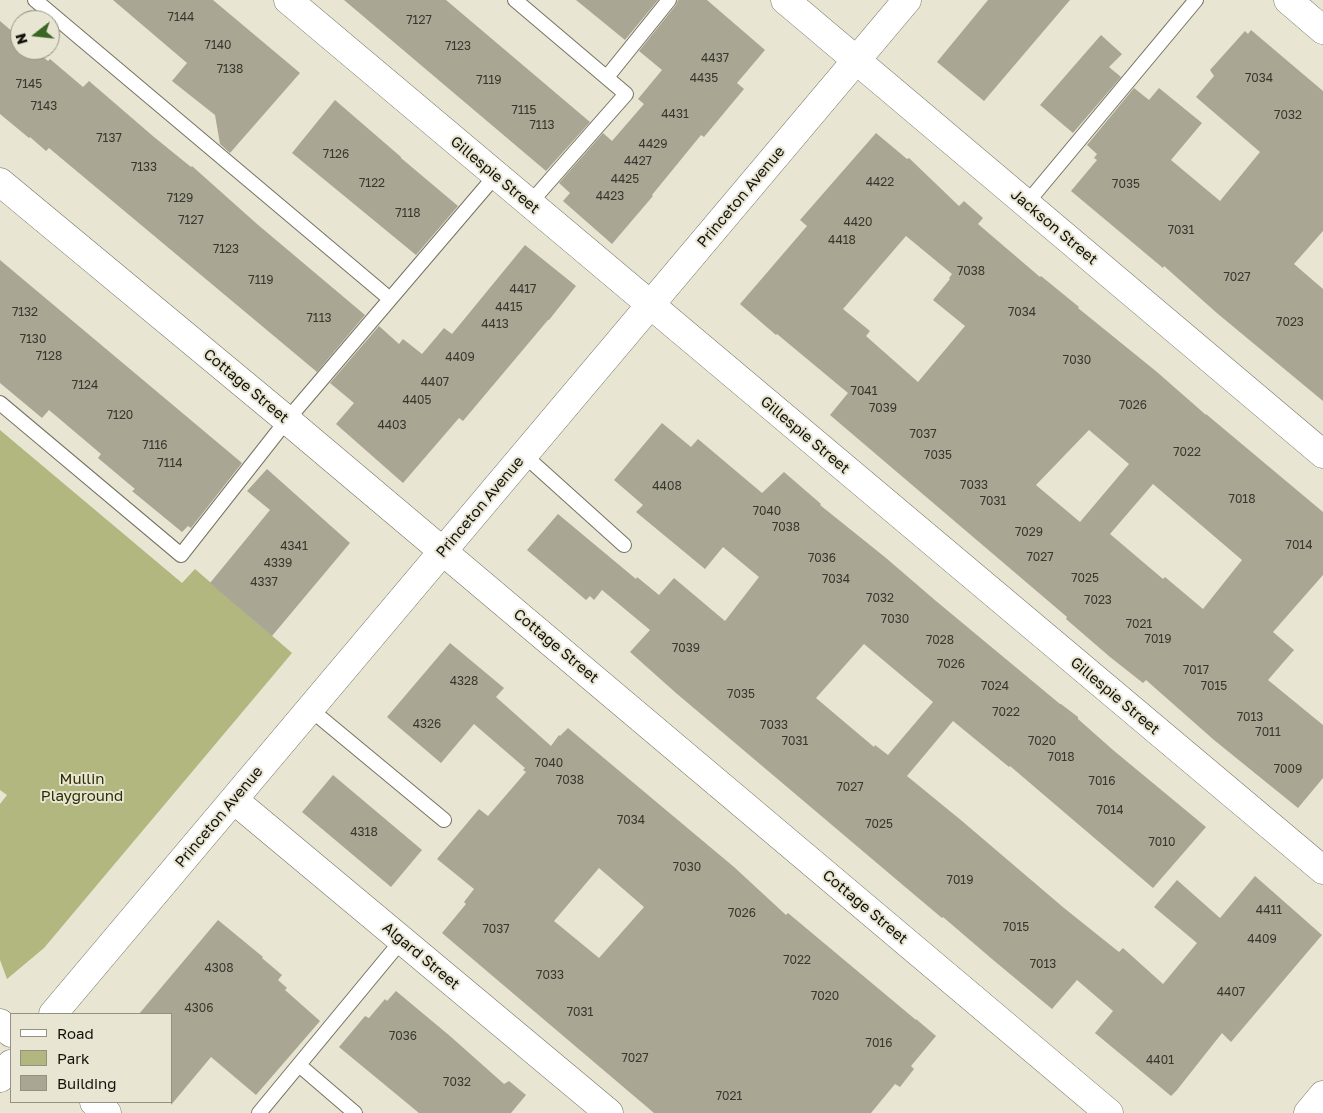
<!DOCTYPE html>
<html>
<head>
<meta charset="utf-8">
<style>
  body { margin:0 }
  #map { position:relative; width:1323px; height:1113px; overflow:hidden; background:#e8e5d2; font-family:"Golos Text",sans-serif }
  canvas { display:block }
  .legend { position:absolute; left:10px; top:1013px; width:162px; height:90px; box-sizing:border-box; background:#e8e5d2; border:1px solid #939182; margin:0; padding:6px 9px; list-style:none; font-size:15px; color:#13120b }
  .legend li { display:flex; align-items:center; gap:10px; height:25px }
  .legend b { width:25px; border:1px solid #939182 }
  .north { position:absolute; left:10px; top:10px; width:50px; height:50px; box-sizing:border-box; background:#e8e5d2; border:1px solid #939182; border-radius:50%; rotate:254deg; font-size:14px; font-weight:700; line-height:20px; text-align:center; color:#13120b }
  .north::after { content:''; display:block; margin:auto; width:18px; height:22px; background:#3a6624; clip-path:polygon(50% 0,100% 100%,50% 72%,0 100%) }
</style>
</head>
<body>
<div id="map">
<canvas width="1323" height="1113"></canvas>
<ul class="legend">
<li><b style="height:6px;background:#fff"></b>Road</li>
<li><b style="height:14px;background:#b2b780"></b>Park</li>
<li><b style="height:14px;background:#a9a694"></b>Building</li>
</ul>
<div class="north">N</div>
</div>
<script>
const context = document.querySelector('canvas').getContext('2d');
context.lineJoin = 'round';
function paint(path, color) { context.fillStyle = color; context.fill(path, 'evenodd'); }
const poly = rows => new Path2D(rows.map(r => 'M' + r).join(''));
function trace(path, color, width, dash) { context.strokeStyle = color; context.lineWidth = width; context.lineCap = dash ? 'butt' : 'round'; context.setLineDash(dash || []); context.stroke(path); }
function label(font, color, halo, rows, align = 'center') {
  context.font = font + ' "Golos Text",sans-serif'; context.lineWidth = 4; context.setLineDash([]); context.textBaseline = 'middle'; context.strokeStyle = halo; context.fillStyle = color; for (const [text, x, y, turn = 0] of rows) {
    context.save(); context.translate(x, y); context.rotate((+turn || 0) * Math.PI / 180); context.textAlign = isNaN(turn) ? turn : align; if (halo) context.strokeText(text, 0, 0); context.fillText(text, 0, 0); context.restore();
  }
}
paint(poly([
  [0,430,182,583,195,569,292,653,44,948,7,979,0,960,0,804,7,795,0,790]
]), '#b2b780');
paint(poly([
  [113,0,213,0,300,73,230,153,220,144,215,115,172,81,187,63],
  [344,0,446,0,590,122,546,171],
  [576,0,658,0,625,40],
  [678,0,707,0,765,50,737,83,744,89,704,137,701,135,652,195,653,196,612,244,563,201,570,193,559,183,603,133,612,141,644,104,638,99,662,70,639,51,676,5],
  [988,0,1070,0,984,101,937,62],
  [0,21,20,38,20,50,34,50,48,61,50,59,83,87,89,81,154,137,191,167,192,166,257,224,365,315,317,372,49,148,46,151,30,137,29,138,0,114],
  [1251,30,1323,91,1323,231,1294,264,1323,289,1323,401,1218,314,1164,266,1163,268,1071,191,1097,160,1094,158,1097,154,1087,145,1134,88,1149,100,1159,88,1202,123,1171,160,1220,201,1260,152,1196,97,1214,76,1210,70,1245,31,1248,34],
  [1101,35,1122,54,1109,67,1121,77,1073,133,1040,105],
  [335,100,401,157,401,158,458,206,416,255,292,153],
  [876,133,907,159,909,158,959,206,964,201,983,218,978,224,1040,277,1041,276,1079,307,1078,308,1157,372,1206,415,1206,414,1323,512,1323,575,1273,632,1294,650,1268,680,1323,725,1323,778,1298,808,1214,740,1146,680,1143,683,1110,657,1066,619,1067,617,830,415,848,393,777,334,776,335,740,304,807,226,800,220],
  [906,236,952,274,949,278,950,279,933,300,965,326,918,382,866,336,870,331,843,309],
  [1089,430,1129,464,1080,522,1036,485],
  [1153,484,1242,560,1203,609,1165,577,1163,579,1110,534],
  [525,245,576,286,549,320,548,320,463,421,459,418,403,483,336,424,354,403,330,383,379,326,399,344,403,339,422,354,444,328,452,334],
  [0,260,242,463,191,528,188,526,182,532,132,491,135,489,98,458,101,454,49,410,42,418,0,383],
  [662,423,691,447,698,439,762,493,784,472,821,504,820,505,886,558,936,601,1060,704,1061,704,1078,717,1078,719,1113,750,1206,827,1153,888,1010,766,1009,767,953,721,907,776,962,821,1064,908,1119,952,1123,948,1163,984,1197,943,1154,907,1177,880,1220,918,1255,876,1322,935,1231,1042,1222,1033,1177,1090,1171,1096,1095,1033,1113,1011,1077,980,1052,1009,992,959,943,917,942,918,904,886,676,693,630,652,650,630,602,590,594,600,590,596,586,600,527,550,558,514,636,579,637,577,659,595,674,578,725,621,759,577,723,547,705,569,636,512,643,505,614,480],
  [864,644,933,702,888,755,875,745,874,747,816,698],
  [267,469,350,543,272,636,210,583,270,510,247,491],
  [450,643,504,688,496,697,551,746,559,735,560,736,568,728,734,867,786,915,788,913,916,1020,916,1019,936,1036,911,1066,914,1069,900,1087,895,1084,871,1113,654,1113,442,933,466,904,464,902,474,889,437,859,479,809,488,816,526,772,523,770,525,768,474,724,441,763,387,717],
  [599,868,644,907,599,958,554,921],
  [333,775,422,850,391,887,302,812],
  [218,920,263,957,262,958,282,975,278,980,287,988,285,990,320,1021,256,1095,211,1057,171,1105,171,1014,139,1014],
  [396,991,450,1036,504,1084,509,1081,526,1095,511,1113,419,1113,339,1047,365,1016,369,1018,385,999,387,1001]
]), '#a9a694');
const service = poly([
  [35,0,390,299],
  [515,0,626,94,530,203],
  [607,77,669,0],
  [1026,204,1196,0],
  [0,403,181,555,287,420,496,175],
  [524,455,624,545],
  [310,709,444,820],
  [299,1065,355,1113],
  [259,1113,402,940]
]);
const minor = poly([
  [288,0,1323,870],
  [785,0,1323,454],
  [1288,0,1323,30],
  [0,182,287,420,1109,1113],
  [234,800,609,1113],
  [0,1023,11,1033],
  [94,1102,107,1113]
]);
const tertiary = poly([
  [53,1014,907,0],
  [0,1078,11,1064],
  [1308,1113,1323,1095]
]);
trace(service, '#767362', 16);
trace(minor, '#767362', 29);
trace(tertiary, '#767362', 29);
trace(service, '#fff', 14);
trace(minor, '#fff', 28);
trace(tertiary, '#fff', 28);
label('12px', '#38372d', null, [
  ["7144",181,17],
  ["7127",419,20],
  ["7140",218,45],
  ["7123",458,46],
  ["4437",715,58],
  ["7138",230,69],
  ["4435",704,78],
  ["7034",1259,78],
  ["7119",489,80],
  ["7145",29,84],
  ["7143",44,106],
  ["7115",524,110],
  ["4431",675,114],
  ["7032",1288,115],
  ["7113",542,125],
  ["7137",109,138],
  ["4429",653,144],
  ["7126",336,154],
  ["4427",638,161],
  ["7133",144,167],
  ["4425",625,179],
  ["4422",880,182],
  ["7122",372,183],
  ["7035",1126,184],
  ["4423",610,196],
  ["7129",180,198],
  ["7118",408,213],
  ["7127",191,220],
  ["4420",858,222],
  ["7031",1181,230],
  ["4418",842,240],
  ["7123",226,249],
  ["7038",971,271],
  ["7027",1237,277],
  ["7119",261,280],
  ["4417",523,289],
  ["4415",509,307],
  ["7132",25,312],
  ["7034",1022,312],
  ["7113",319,318],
  ["7023",1290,322],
  ["4413",495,324],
  ["7130",33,339],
  ["7128",49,356],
  ["4409",460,357],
  ["7030",1077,360],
  ["4407",435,382],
  ["7124",85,385],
  ["7041",864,391],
  ["4405",417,400],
  ["7026",1133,405],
  ["7039",883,408],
  ["7120",120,415],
  ["4403",392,425],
  ["7037",923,434],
  ["7116",155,445],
  ["7022",1187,452],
  ["7035",938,455],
  ["7114",170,463],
  ["7033",974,485],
  ["4408",667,486],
  ["7018",1242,499],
  ["7031",993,501],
  ["7040",767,511],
  ["7038",786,527],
  ["7029",1029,532],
  ["7014",1299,545],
  ["4341",294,546],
  ["7027",1040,557],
  ["7036",822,558],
  ["4339",278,563],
  ["7025",1085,578],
  ["7034",836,579],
  ["4337",264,582],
  ["7032",880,598],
  ["7023",1098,600],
  ["7030",895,619],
  ["7021",1139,624],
  ["7019",1158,639],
  ["7028",940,640],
  ["7039",686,648],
  ["7026",951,664],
  ["7017",1196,670],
  ["4328",464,681],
  ["7024",995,686],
  ["7015",1214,686],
  ["7035",741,694],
  ["7022",1006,712],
  ["7013",1250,717],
  ["4326",427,724],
  ["7033",774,725],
  ["7011",1268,732],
  ["7031",795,741],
  ["7020",1042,741],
  ["7018",1061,757],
  ["7040",549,763],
  ["7009",1288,769],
  ["7038",570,780],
  ["7016",1102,781],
  ["7027",850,787],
  ["7014",1110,810],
  ["7034",631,820],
  ["7025",879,824],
  ["4318",364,832],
  ["7010",1162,842],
  ["7030",687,867],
  ["7019",960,880],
  ["4411",1269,910],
  ["7026",742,913],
  ["7015",1016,927],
  ["7037",496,929],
  ["4409",1262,939],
  ["7022",797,960],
  ["7013",1043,964],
  ["4308",219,968],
  ["7033",550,975],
  ["4407",1231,992],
  ["7020",825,996],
  ["4306",199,1008],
  ["7031",580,1012],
  ["7036",403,1036],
  ["7016",879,1043],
  ["7027",635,1058],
  ["4401",1160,1060],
  ["7032",457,1082],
  ["7021",729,1096]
]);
label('15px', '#13120b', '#e8e5d2', [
  ["Gillespie Street",495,175,40],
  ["Princeton Avenue",741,197,-50],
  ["Jackson Street",1054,227,40],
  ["Cottage Street",246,386,40],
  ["Gillespie Street",805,435,40],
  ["Princeton Avenue",480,507,-50],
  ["Cottage Street",556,646,40],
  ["Gillespie Street",1115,696,40],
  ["Princeton Avenue",219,817,-50],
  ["Cottage Street",865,907,40],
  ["Algard Street",421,956,40]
]);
label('15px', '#2c2e02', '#e8e5d2', [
  ["Mullin",82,779],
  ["Playground",82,796]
]);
</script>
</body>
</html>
